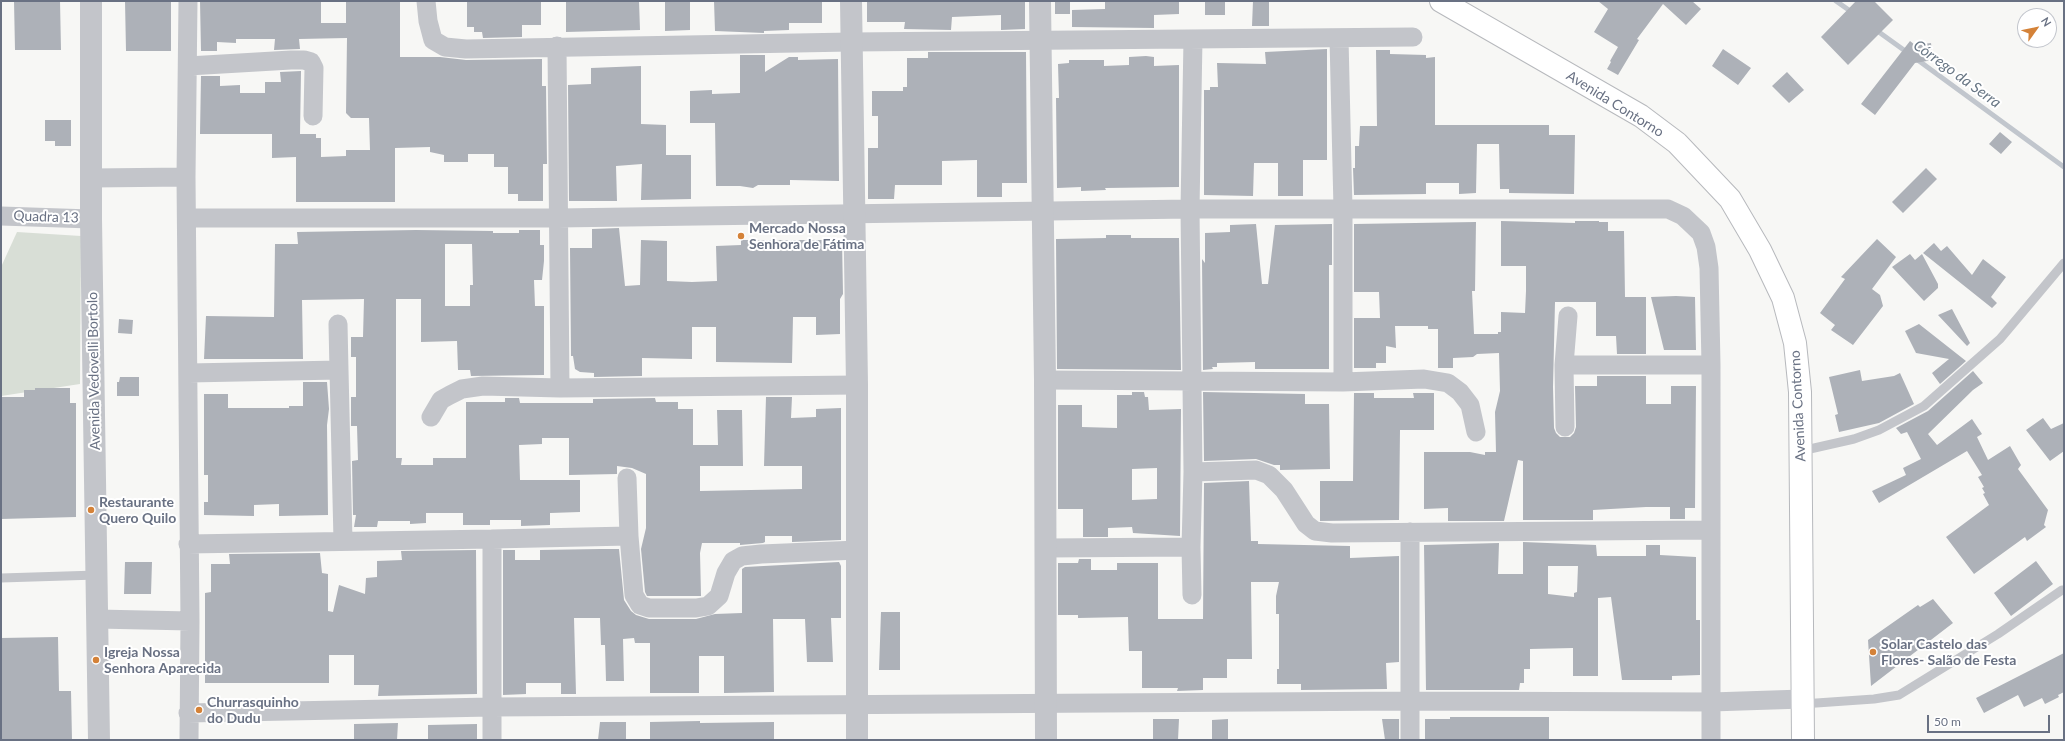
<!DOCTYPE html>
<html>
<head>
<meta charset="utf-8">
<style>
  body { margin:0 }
  #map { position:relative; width:2065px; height:741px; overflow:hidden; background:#f7f7f5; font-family:Lato,sans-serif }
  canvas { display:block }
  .frame { position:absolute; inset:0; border:2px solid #697183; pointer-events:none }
  .north { position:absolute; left:2017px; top:8px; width:40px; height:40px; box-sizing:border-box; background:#fff; border:1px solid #c3c6cd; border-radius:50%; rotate:57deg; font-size:11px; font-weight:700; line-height:16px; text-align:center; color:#697183 }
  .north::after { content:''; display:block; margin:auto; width:14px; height:18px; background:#d48238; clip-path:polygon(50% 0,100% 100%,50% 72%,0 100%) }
  .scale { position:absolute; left:1927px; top:715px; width:123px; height:18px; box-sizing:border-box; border:2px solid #697183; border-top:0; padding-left:5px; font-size:12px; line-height:14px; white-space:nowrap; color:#697183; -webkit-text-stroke:3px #fff; paint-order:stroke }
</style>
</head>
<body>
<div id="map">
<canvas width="2065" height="741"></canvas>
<div class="frame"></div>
<div class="north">N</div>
<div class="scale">50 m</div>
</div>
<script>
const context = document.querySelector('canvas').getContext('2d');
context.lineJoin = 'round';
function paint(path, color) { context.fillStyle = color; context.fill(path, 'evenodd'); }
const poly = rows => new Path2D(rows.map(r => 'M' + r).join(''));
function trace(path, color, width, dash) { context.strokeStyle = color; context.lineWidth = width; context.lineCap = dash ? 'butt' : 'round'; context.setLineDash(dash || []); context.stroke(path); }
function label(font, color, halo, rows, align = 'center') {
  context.font = font + ' Lato,sans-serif'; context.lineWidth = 4; context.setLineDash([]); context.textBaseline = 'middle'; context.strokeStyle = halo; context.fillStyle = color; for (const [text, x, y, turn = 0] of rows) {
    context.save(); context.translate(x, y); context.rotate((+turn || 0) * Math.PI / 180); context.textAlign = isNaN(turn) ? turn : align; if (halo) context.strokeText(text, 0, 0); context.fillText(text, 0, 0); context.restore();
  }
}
paint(poly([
  [17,232,81,236,80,384,1,396,1,267]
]), '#d8ded6');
trace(poly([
  [1836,1,1853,13],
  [1876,30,1908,53],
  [1915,58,2064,167]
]), '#c1c6cd', 5);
paint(poly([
  [14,1,60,1,61,50,15,50],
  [125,1,171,1,171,51,126,51],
  [200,1,321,1,321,23,346,23,346,1,400,1,400,57,440,57,466,60,542,59,542,86,546,86,547,164,543,164,543,201,518,201,518,194,508,194,508,167,494,167,494,154,468,154,468,162,444,162,444,155,430,152,430,147,395,148,395,202,296,202,296,157,272,158,272,134,200,134,201,76,220,76,220,86,240,85,240,93,265,93,265,82,281,82,280,72,301,71,300,134,316,134,316,138,321,138,321,157,346,156,346,150,370,150,369,118,351,118,346,113,347,38,299,39,300,49,274,50,275,39,236,39,236,43,217,42,217,51,201,51],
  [467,1,541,1,541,25,522,25,522,37,483,38,482,32,474,32,474,27,467,27],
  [566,1,639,1,640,30,566,32],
  [665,1,690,1,690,30,665,31],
  [714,1,822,1,822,23,789,23,789,30,764,31,764,33,715,31],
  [867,1,1025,1,1025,29,1001,30,1001,15,952,17,951,30,904,29,905,22,867,22],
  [1055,1,1070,1,1070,14,1055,14],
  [1129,1,1179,1,1179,14,1154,15,1154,28,1072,27,1072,10,1105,9,1105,2],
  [1205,1,1225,1,1225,15,1205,15],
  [1253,1,1269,1,1269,26,1252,26],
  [1598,1,1692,1,1701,9,1686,25,1663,4,1637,39,1639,40,1618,75,1607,69,1611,62,1610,61,1618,47,1594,32,1608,9],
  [1856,1,1874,1,1893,20,1848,65,1821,37],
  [1910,41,1915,45,1931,43,1933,60,1915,63,1875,115,1861,104],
  [1327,49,1327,160,1303,160,1303,196,1278,196,1278,163,1254,163,1253,196,1204,195,1204,90,1210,90,1210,87,1218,87,1217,63,1266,64,1265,52],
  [1723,49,1751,68,1738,85,1712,66],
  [1376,50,1390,50,1390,54,1426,55,1426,58,1435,57,1435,125,1549,125,1549,135,1575,135,1574,194,1509,193,1509,189,1500,189,1499,144,1477,144,1476,193,1459,194,1459,183,1426,183,1426,194,1354,195,1353,168,1355,168,1355,146,1359,146,1360,126,1377,126],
  [928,52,1026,52,1027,183,1002,183,1002,197,977,197,977,160,942,161,942,185,895,185,894,199,868,199,868,148,878,148,878,116,872,116,872,91,903,91,903,87,907,87,907,58,928,58],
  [740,55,765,55,765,72,789,57,798,57,798,60,838,59,839,181,790,180,790,185,758,185,753,188,740,186,716,186,715,123,690,123,690,91,712,90,712,94,740,93],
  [1146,56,1154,57,1154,66,1179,65,1179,187,1105,188,1106,190,1081,191,1081,187,1057,188,1056,98,1059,98,1058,64,1069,63,1069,60,1104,60,1104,66,1129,65,1129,57],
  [641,66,641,124,666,125,666,155,691,155,691,199,641,200,642,164,616,166,617,201,569,201,568,85,591,84,591,68],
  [1787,72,1804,90,1789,103,1772,86],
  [45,120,71,120,71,146,55,146,55,141,45,141],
  [2000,132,2012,142,2001,154,1989,144],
  [1926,168,1937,179,1903,213,1892,202],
  [1501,221,1575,223,1575,221,1599,221,1599,222,1608,222,1608,231,1624,231,1625,297,1646,297,1646,354,1617,354,1616,336,1596,336,1596,302,1555,302,1553,387,1554,428,1556,433,1560,437,1570,437,1574,433,1576,427,1575,386,1597,386,1597,376,1646,376,1646,404,1671,404,1671,386,1696,386,1695,508,1685,508,1685,519,1670,519,1670,507,1646,507,1593,510,1593,520,1523,520,1523,461,1518,460,1504,521,1448,521,1448,508,1424,509,1424,452,1470,452,1485,455,1485,452,1496,452,1495,412,1500,391,1499,353,1477,354,1473,357,1453,358,1453,368,1438,368,1438,329,1428,329,1428,326,1395,326,1396,348,1386,346,1386,363,1376,363,1376,368,1354,368,1354,318,1380,318,1379,292,1354,292,1354,224,1476,222,1475,291,1472,291,1474,334,1498,334,1498,332,1501,332,1501,312,1525,313,1526,291,1526,266,1501,266],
  [1256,224,1262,284,1268,284,1275,225,1332,224,1332,265,1329,265,1329,369,1255,369,1255,362,1217,363,1217,367,1212,367,1213,369,1203,370,1202,259,1205,263,1205,233,1230,232,1230,225],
  [619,228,625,286,640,285,641,240,667,241,667,281,692,282,717,281,716,246,741,245,741,240,842,240,843,294,840,299,840,334,816,335,816,317,793,317,792,363,716,362,716,327,692,327,692,359,642,358,642,376,594,377,594,373,580,372,575,369,573,356,571,356,570,248,592,248,592,229],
  [416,230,493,231,493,233,519,233,519,230,540,230,540,245,544,245,544,261,542,280,534,280,535,306,544,306,544,375,471,376,470,370,458,370,457,341,421,342,421,299,396,299,396,458,402,458,401,465,433,465,433,458,466,458,466,402,505,402,505,398,519,398,520,403,593,403,593,399,655,398,656,402,678,402,678,409,693,409,693,445,718,445,717,410,742,410,743,466,700,466,700,491,802,489,802,466,764,466,766,397,792,397,791,418,816,417,816,409,841,408,841,540,792,542,792,536,765,536,765,542,763,543,740,545,740,543,702,543,700,553,701,596,647,596,645,592,641,549,646,528,646,474,632,468,617,466,617,474,569,475,569,438,542,438,542,444,519,445,520,480,580,480,580,512,550,513,550,525,521,526,521,520,490,520,490,525,463,525,463,513,426,513,426,523,410,524,410,521,378,521,377,527,354,527,356,515,353,515,352,461,358,460,357,426,351,426,351,397,356,397,356,357,351,357,351,337,363,337,364,299,302,300,303,359,204,359,206,316,274,317,275,244,298,244,297,232],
  [445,244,472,244,473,285,470,285,470,306,445,306],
  [1106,235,1131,235,1131,238,1179,238,1181,370,1057,369,1056,239,1106,238],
  [1877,239,1896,257,1872,289,1880,295,1883,306,1853,345,1831,330,1835,325,1820,313,1845,279,1841,277],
  [1934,243,1941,251,1947,246,1972,275,1983,259,2006,277,1991,297,1997,303,1992,308,1923,253],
  [1910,254,1915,260,1922,254,1938,284,1938,288,1924,301,1892,267],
  [1676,296,1695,297,1696,350,1664,350,1651,297],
  [1952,309,1970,343,1967,346,1938,315],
  [119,319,133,320,132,334,118,333],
  [1919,324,1966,361,1940,384,1932,373,1949,359,1916,353,1905,331],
  [1860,370,1862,381,1894,376,1900,373,1914,404,1879,423,1839,432,1835,415,1838,414,1829,377],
  [1973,371,1983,383,1973,390,1928,434,1937,445,1972,419,1982,434,1977,437,1988,460,2010,446,2021,465,2018,469,2048,510,2044,525,2046,527,2027,541,2025,537,1974,574,1946,537,1989,505,1983,494,1985,493,1982,488,1984,487,1978,477,1982,475,1967,451,1879,503,1872,491,1906,475,1903,468,1921,459,1907,432,1901,434,1896,428,1928,411],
  [120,377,139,377,139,396,117,396,117,382,119,382],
  [303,382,327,382,329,409,327,425,328,515,279,516,279,504,254,505,254,516,204,515,204,502,208,502,208,475,204,475,204,394,228,394,228,408,289,408,289,406,303,406],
  [35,388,70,388,70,403,76,403,76,517,1,519,1,397,24,397,24,390,35,390],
  [1132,392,1144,392,1145,397,1148,397,1149,410,1181,409,1180,536,1133,533,1132,527,1108,528,1108,537,1083,537,1083,509,1058,509,1058,405,1082,405,1082,427,1117,428,1117,395,1132,395],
  [1157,468,1157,499,1132,500,1132,469],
  [1203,392,1305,394,1305,404,1329,404,1330,469,1280,470,1280,465,1274,465,1256,459,1204,461],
  [1354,393,1374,393,1374,398,1414,398,1413,393,1434,393,1434,430,1400,430,1399,520,1320,521,1320,481,1353,481],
  [2043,418,2051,429,2064,423,2064,451,2050,461,2026,430],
  [1249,481,1251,541,1258,541,1258,544,1350,546,1350,558,1399,556,1399,662,1386,663,1387,689,1301,690,1301,684,1277,684,1277,669,1279,669,1279,614,1276,614,1276,596,1279,582,1251,582,1252,659,1227,659,1227,678,1203,678,1203,690,1177,691,1178,688,1142,688,1142,651,1129,651,1128,617,1078,618,1078,615,1058,615,1058,563,1078,563,1079,559,1091,559,1091,570,1117,570,1117,563,1158,563,1158,619,1203,619,1204,483],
  [1523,542,1596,545,1597,556,1646,556,1646,545,1660,545,1660,555,1696,557,1696,620,1700,620,1700,675,1672,676,1672,680,1622,680,1611,597,1598,598,1598,676,1573,676,1573,648,1530,649,1530,669,1524,669,1524,683,1520,683,1519,690,1426,690,1424,545,1499,543,1498,574,1523,574],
  [1548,566,1578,566,1577,592,1574,593,1574,597,1548,594],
  [600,549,619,549,624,600,631,611,636,615,649,619,696,619,715,614,742,613,742,569,745,567,839,562,841,566,841,618,831,618,833,662,807,662,805,619,773,619,774,692,724,693,724,656,699,656,699,693,650,693,650,643,635,643,634,638,623,639,624,681,606,681,605,645,601,645,600,618,574,618,576,694,561,694,561,683,526,683,526,694,503,695,503,550,515,550,515,560,540,560,540,550],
  [476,550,477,694,378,696,379,685,354,685,354,655,329,655,329,683,205,683,205,593,211,592,211,564,230,564,229,554,320,553,322,573,328,574,328,611,333,612,339,585,365,594,366,578,377,577,377,561,402,560,401,551],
  [2036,561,2053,584,2011,616,1994,593],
  [125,562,152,562,151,594,124,594],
  [1933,599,1953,623,1871,686,1868,640,1918,605,1920,607],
  [881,612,900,612,900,670,879,670],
  [58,637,59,691,71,691,72,740,1,740,1,638],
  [2064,653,2064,692,2058,695,2059,697,2045,704,2042,698,2024,707,2018,695,1984,713,1976,698],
  [1450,717,1549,717,1549,740,1425,740,1425,719,1450,719],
  [1153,719,1179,719,1178,740,1153,740],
  [1228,719,1228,740,1212,740,1212,720],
  [1382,719,1399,719,1399,740,1385,740],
  [700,721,700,723,774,722,774,740,650,740,650,722],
  [600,722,626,722,626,740,598,740],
  [398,723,397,740,354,740,354,724],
  [477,724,477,740,428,740,428,725]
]), '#adb1b8');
const primary = poly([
  [1441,1,1641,116,1677,143,1730,199,1760,250,1783,298,1795,343,1800,392,1803,740]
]);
trace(primary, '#b7b9bd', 24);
trace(poly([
  [1801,451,1854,439,1879,430,1924,406,2000,339,2064,263],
  [1,578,97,575],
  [1802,704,1874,699,1899,695,1998,634,2062,590]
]), '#c3c5ca', 9);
trace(poly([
  [188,1,186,177,190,621,189,740],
  [426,1,428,21,433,40,445,47,466,49,851,42,1413,37],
  [1339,38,1343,209,1343,382],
  [557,46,560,388],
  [188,66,291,60,304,60,311,62,314,68,313,116],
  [92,178,186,177],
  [1,216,91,219],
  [187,218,558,218,1190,209,1668,209,1683,216,1701,233,1706,247,1709,268,1711,365,1711,740],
  [1568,316,1564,365,1711,365],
  [1564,365,1565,427],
  [339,370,343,541],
  [189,373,339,370,338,324],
  [1045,380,1343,382,1424,379,1448,383,1460,392,1470,405,1476,432],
  [431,417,441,400,450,395,462,389,483,386,560,388,857,385],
  [1193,472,1256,470,1269,475,1284,490,1306,524,1315,531,1332,533,1710,530],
  [629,536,634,595,640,605,649,608,696,608,708,606,719,596,726,573,733,561,742,556,761,554,858,550],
  [492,539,629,536,627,478],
  [188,544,492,539,492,740],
  [1191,547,1193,472,1190,209,1193,39],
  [1046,548,1191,547,1192,595],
  [97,619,190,621],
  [188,713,491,707,1409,701,1711,702,1803,699],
  [1410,740,1410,532]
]), '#c3c5ca', 19);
trace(poly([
  [91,1,91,219,99,740],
  [851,1,857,385,857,740],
  [1040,1,1045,380,1046,740]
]), '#c3c5ca', 22);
trace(primary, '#fff', 22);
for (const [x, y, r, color] of [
  [741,236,4,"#d48238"],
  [91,510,4,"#d48238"],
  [1873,652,4,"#d48238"],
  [96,660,4,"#d48238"],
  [199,710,4,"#d48238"]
]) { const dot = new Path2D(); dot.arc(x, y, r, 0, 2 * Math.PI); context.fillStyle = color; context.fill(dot); trace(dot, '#fff', 1.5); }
label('14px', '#697183', '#fff', [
  ["Avenida Contorno",1615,104,32],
  ["Quadra 13",46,217,2],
  ["Avenida Vedovelli Bortolo",94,371,-91],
  ["Avenida Contorno",1798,406,-93]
]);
label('bold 14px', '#697183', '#fff', [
  ["Mercado Nossa",749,228],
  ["Senhora de Fátima",749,244],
  ["Restaurante",99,502],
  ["Quero Quilo",99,518],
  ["Solar Castelo das",1881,644],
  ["Flores- Salão de Festa",1881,660],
  ["Igreja Nossa",104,652],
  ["Senhora Aparecida",104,668],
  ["Churrasquinho",207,702],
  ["do Dudu",207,718]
], 'left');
label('italic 15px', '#6a7886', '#fff', [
  ["Córrego da Serra",1957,74,36]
]);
</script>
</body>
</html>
